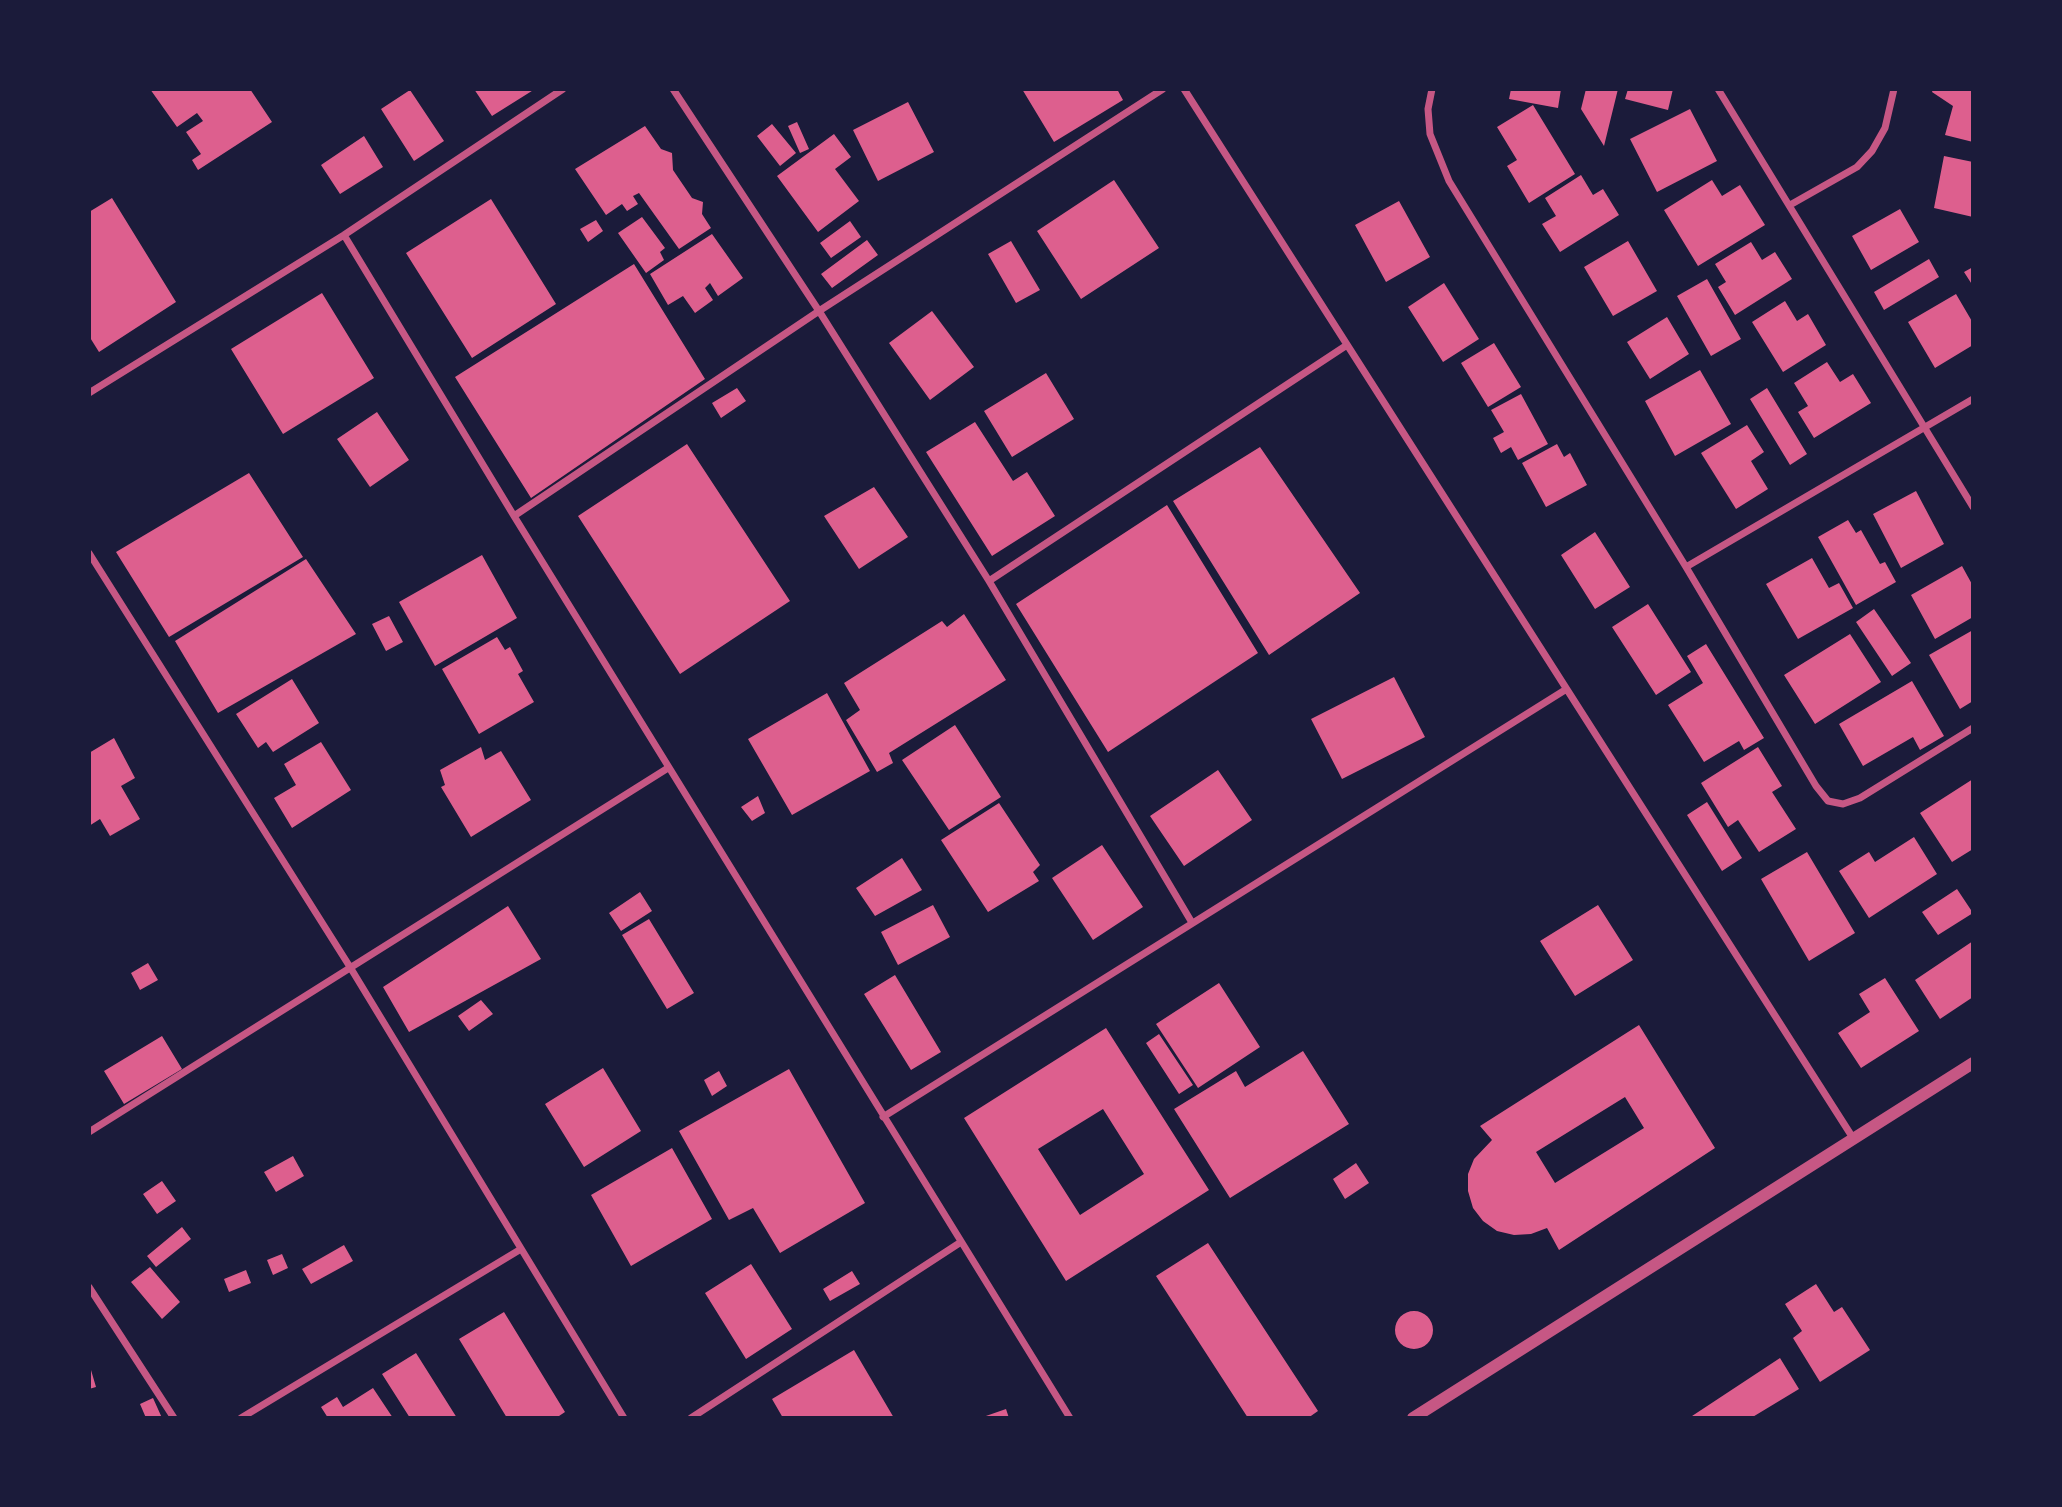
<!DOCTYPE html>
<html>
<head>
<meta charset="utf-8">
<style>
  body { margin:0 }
  #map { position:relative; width:2062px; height:1507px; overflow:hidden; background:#1b1b3a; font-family:Bitter,serif }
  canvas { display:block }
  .frame { position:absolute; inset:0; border:91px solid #1b1b3a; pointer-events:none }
</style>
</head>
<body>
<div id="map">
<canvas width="2062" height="1507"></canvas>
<div class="frame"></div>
</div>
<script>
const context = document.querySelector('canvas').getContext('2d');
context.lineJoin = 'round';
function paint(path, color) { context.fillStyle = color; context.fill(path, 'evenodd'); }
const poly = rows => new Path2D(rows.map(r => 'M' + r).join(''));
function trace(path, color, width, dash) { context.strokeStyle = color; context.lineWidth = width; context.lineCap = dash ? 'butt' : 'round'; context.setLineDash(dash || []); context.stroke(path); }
paint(poly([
  [150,89,250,89,272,122,198,170,192,160,201,154,186,132,203,121,197,113,177,127],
  [474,89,535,89,492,116],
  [1022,89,1117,89,1123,100,1054,142],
  [1511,89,1561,89,1558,108,1509,99],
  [1586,89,1618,89,1604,146,1581,109],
  [1628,89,1673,89,1668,110,1625,99],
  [1933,89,1973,89,1973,142,1945,135,1953,106,1932,92],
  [410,90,444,141,414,161,381,109],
  [908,102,934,152,878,181,853,130],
  [1533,105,1575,174,1529,203,1507,166,1517,160,1497,127],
  [1690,109,1717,161,1657,192,1630,139],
  [797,122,809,149,800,153,788,126],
  [772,124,796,153,780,166,757,136],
  [645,126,661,149,672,153,673,170,692,198,703,202,702,214,711,228,679,249,639,193,633,196,638,204,627,211,622,204,606,215,575,169],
  [834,134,851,157,835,169,859,201,818,232,777,176],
  [364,136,383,167,340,194,321,165],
  [1944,156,1973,162,1973,217,1934,208],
  [1581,175,1593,195,1603,189,1619,215,1560,252,1542,224,1556,216,1545,198],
  [1114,180,1159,248,1081,299,1037,231],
  [1712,180,1722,196,1740,185,1765,225,1698,266,1664,210],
  [112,198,176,302,99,352,89,336,89,212],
  [491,199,556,304,472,358,406,253],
  [1399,201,1430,257,1386,282,1355,225],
  [1900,209,1919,242,1871,270,1852,236],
  [642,217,665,248,660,252,664,260,646,273,618,233],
  [596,220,603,231,588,242,580,229],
  [850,221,861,237,831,258,820,243],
  [712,234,743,278,718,296,710,283,705,288,713,300,695,313,683,296,668,305,650,274],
  [867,240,878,255,832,288,821,274],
  [1011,241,1040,290,1016,303,988,254],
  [1628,241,1657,291,1613,316,1584,267],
  [1751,242,1762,260,1775,252,1792,279,1735,315,1718,287,1726,282,1715,264],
  [1929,259,1939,277,1884,310,1874,292],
  [634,264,705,379,531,498,455,377],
  [1973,267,1973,286,1964,272],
  [1707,279,1741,339,1711,356,1677,296],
  [1444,283,1479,339,1443,362,1408,307],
  [322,293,374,378,283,434,231,349],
  [1956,294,1973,323,1973,345,1935,368,1908,322],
  [1785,301,1797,321,1808,314,1826,345,1783,372,1752,322],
  [932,311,974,367,930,400,889,343],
  [1667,317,1689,354,1650,379,1627,342],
  [1494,343,1521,387,1488,407,1461,363],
  [1827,362,1840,382,1853,374,1871,403,1814,438,1798,412,1808,406,1794,383],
  [1700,370,1731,424,1675,456,1645,401],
  [1046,373,1074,419,1012,457,984,411],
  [737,388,746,401,721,418,712,403],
  [1767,388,1807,454,1790,465,1750,399],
  [1521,394,1548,444,1518,460,1511,447,1501,453,1493,438,1504,432,1491,410],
  [377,412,409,460,370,487,337,439],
  [975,422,1013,481,1027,472,1055,516,992,556,926,452],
  [1747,425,1764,452,1751,461,1768,489,1736,509,1701,453],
  [687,444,790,601,680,674,578,516],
  [1557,444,1564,457,1570,453,1587,485,1546,507,1522,463],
  [1260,447,1360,593,1269,655,1173,501],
  [249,473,303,557,169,637,116,552],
  [874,487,908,537,859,569,824,516],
  [1916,491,1944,544,1901,568,1873,514],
  [1167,505,1258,653,1108,752,1016,604],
  [1848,520,1856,533,1861,530,1880,564,1885,562,1896,582,1856,605,1818,537],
  [1595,532,1630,587,1595,609,1561,555],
  [482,555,517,618,435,666,399,602],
  [1812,558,1829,588,1839,583,1853,608,1798,639,1766,584],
  [306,559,356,634,218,713,175,641],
  [1962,566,1973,586,1973,617,1935,639,1911,595],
  [1648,604,1691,672,1656,695,1612,627],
  [1874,609,1911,663,1892,676,1856,622],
  [964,614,1006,680,889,753,893,763,877,772,846,720,860,710,844,683,942,621,947,627],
  [389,616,403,642,386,651,372,624],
  [1973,630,1973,701,1960,709,1929,655],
  [1850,634,1881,682,1815,724,1784,675],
  [497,637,505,650,510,647,523,671,518,674,534,702,479,734,442,669],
  [1706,644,1764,738,1744,750,1739,741,1704,762,1668,705,1703,683,1687,656],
  [1394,677,1425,737,1342,779,1311,719],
  [292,679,319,723,273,752,266,742,258,748,236,714],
  [1912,681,1944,736,1920,750,1913,737,1863,766,1839,724],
  [827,693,870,771,792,815,748,739],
  [955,725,1001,797,949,830,902,760],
  [114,738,135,778,121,786,140,819,110,836,100,819,89,826,89,753],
  [321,742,351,790,292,828,274,798,296,785,284,764],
  [481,747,485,760,501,751,531,800,471,837,441,787,445,785,440,770],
  [1758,747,1782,786,1772,792,1796,829,1759,852,1738,820,1728,827,1701,783],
  [1218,770,1252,820,1184,866,1150,816],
  [1973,779,1973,849,1952,862,1920,813],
  [758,796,765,813,752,821,741,807],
  [1707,802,1742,858,1722,871,1687,815],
  [999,803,1040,865,1033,872,1039,881,988,912,941,840],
  [1914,837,1937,874,1869,918,1839,871,1869,852,1875,862],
  [1102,845,1143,907,1093,940,1052,878],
  [1807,852,1855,933,1809,961,1761,879],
  [902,858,922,890,875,916,856,888],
  [1957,889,1973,913,1938,935,1922,912],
  [640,892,652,911,621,931,609,913],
  [933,905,950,937,898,965,881,932],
  [1598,905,1633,960,1575,996,1540,941],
  [508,906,541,959,409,1032,383,987],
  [649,919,694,993,667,1009,622,935],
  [1973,941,1973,997,1940,1019,1915,980],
  [148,963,158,980,140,990,131,973],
  [895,975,941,1052,911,1070,864,994],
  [1885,978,1919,1031,1861,1068,1838,1033,1870,1012,1859,994],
  [1219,983,1260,1047,1198,1088,1156,1024],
  [481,1000,493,1014,469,1031,458,1016],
  [1639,1025,1715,1148,1559,1250,1547,1228,1531,1234,1514,1235,1497,1231,1483,1221,1473,1208,1468,1191,1468,1174,1474,1159,1492,1140,1480,1126],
  [1625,1097,1644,1128,1555,1183,1536,1152],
  [1106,1028,1209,1190,1066,1281,964,1118],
  [1103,1109,1144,1174,1080,1215,1038,1149],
  [1159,1034,1193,1085,1179,1094,1146,1043],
  [162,1036,182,1069,124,1104,104,1071],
  [1303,1051,1349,1124,1230,1198,1174,1109,1236,1071,1245,1087],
  [603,1068,641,1131,584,1167,545,1104],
  [789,1069,865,1203,780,1253,753,1208,729,1220,679,1131],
  [719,1071,727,1086,712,1096,704,1080],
  [672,1148,712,1219,631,1266,591,1195],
  [293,1156,304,1176,276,1192,264,1172],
  [1356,1163,1369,1183,1345,1199,1333,1179],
  [162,1181,176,1201,157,1214,143,1194],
  [182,1227,191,1239,156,1267,147,1256],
  [1208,1243,1318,1411,1308,1418,1248,1418,1156,1276],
  [344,1245,353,1261,311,1284,302,1269],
  [282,1254,288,1268,273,1275,267,1260],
  [751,1264,792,1329,746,1359,705,1293],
  [150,1267,180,1302,162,1319,131,1282],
  [246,1270,251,1283,229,1292,224,1279],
  [852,1271,860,1284,830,1301,823,1289],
  [1816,1284,1834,1312,1842,1307,1870,1350,1820,1382,1793,1338,1802,1331,1785,1304],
  '1395 1330a19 19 0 1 1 38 0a19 19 0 1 1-38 0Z',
  [504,1312,565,1412,556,1418,507,1418,459,1339],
  [854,1350,894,1418,783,1418,772,1399],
  [416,1353,457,1418,410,1418,382,1374],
  [1780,1358,1799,1389,1751,1418,1689,1418],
  [91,1370,96,1387,89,1389,89,1371],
  [373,1388,393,1418,328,1418,321,1407,337,1397,343,1407],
  [153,1398,162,1418,146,1418,140,1404],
  [1006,1409,1009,1418,983,1418,983,1417]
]), '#dd5f8e');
trace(poly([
  [673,89,819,311,989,581,1191,921],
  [1184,89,1853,1138],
  [1432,89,1428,109,1430,134,1449,181,1686,567,1816,786,1828,801,1843,804,1860,798,1973,728],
  [1718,89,1973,507],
  [1790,205,1857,167,1872,151,1885,128,1894,89],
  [344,235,514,516,1070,1418],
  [89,393,344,235,563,89],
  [514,516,819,311,1163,89],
  [89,553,350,967,624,1418],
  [1686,567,1973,399],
  [989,581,1347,345],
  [883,1117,1565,690],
  [89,1132,668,768],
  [89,1287,174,1418],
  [241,1418,521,1249],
  [691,1418,961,1242]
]), '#c65784', 7);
trace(poly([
  [1413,1418,1973,1063]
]), '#c65784', 12);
</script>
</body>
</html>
